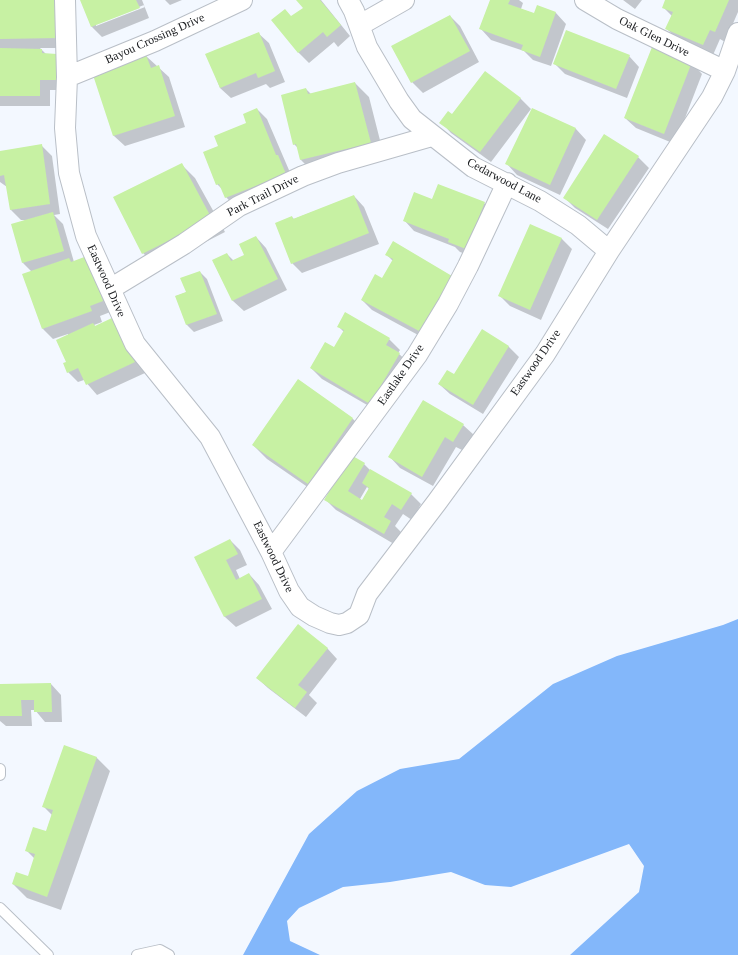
<!DOCTYPE html>
<html>
<head>
<meta charset="utf-8">
<style>
  body { margin:0 }
  canvas { display:block; background:#f3f8ff }
</style>
</head>
<body>
<canvas width="738" height="955"></canvas>
<script>
const context = document.querySelector('canvas').getContext('2d');
context.lineJoin = 'round';
function paint(path, color) { context.fillStyle = color; context.fill(path, 'evenodd'); }
const poly = rows => new Path2D(rows.map(r => 'M' + r).join(''));
function trace(path, color, width, dash) { context.strokeStyle = color; context.lineWidth = width; context.lineCap = dash ? 'butt' : 'round'; context.setLineDash(dash || []); context.stroke(path); }
function label(font, color, halo, rows, align = 'center') {
  context.font = font + ' "Times New Roman",serif'; context.lineWidth = 4; context.setLineDash([]); context.textBaseline = 'middle'; context.strokeStyle = halo; context.fillStyle = color; for (const [text, x, y, turn = 0] of rows) {
    context.save(); context.translate(x, y); context.rotate((+turn || 0) * Math.PI / 180); context.textAlign = isNaN(turn) ? turn : align; if (halo) context.strokeText(text, 0, 0); context.fillText(text, 0, 0); context.restore();
  }
}
paint(poly([
  [738,619,738,955,570,955,639,892,644,866,629,844,511,887,485,885,451,872,390,882,343,887,299,908,287,921,290,941,320,955,243,955,309,834,357,791,400,769,459,759,553,684,617,656,723,625]
]), '#83b7fa');
paint(poly([
  [0,0,58,0,67,48,40,48,46,54,67,90,50,90,50,106,0,106],
  [81,0,142,0,149,18,102,37,92,27],
  [144,5,145,7,96,26,96,24],
  [165,0,182,0,170,5],
  [298,0,321,0,350,36,338,47,334,42,309,63,298,52,304,8],
  [491,0,519,0,523,3,521,9,535,14,556,13,566,24,551,66,533,60,524,51,491,40,481,29],
  [623,0,642,0,635,9],
  [666,0,738,0,738,12,725,42,720,39,713,55,677,39,667,29,672,16,663,7],
  [450,16,460,26,479,62,423,93,412,82],
  [258,33,269,43,285,82,270,88,266,84,231,98,220,88,207,54],
  [146,56,169,77,185,127,125,146,114,136,94,72],
  [629,56,639,67,627,98,565,74,554,63],
  [692,63,702,74,675,144,636,128,625,118],
  [355,83,369,97,384,156,315,174,301,160,299,149,294,144,306,89,311,94],
  [520,98,531,109,491,162,451,133,441,122,453,116],
  [257,109,267,119,295,184,236,208,226,197,223,190,217,184],
  [533,109,576,129,586,140,560,195,517,175,507,164],
  [41,145,52,156,60,214,54,215,63,224,74,262,87,258,113,311,100,316,102,322,94,325,95,326,124,329,145,373,97,395,84,380,78,382,68,372,68,334,53,339,43,329,32,272,23,263,12,225,26,220,21,220,11,210,7,187,0,182,0,152],
  [638,157,649,168,608,229,575,208,565,198],
  [181,164,195,178,225,232,157,267,143,253],
  [354,196,364,207,379,244,302,273,292,263,292,217,294,219],
  [432,201,484,203,494,214,476,258,460,252,455,247,414,231,404,220],
  [531,225,562,239,572,249,541,320,510,306,500,296],
  [256,237,266,248,287,290,244,311,233,301,213,261,227,254,234,261,245,256],
  [387,255,452,276,431,342,372,310,362,300,382,280,393,261],
  [200,272,207,279,223,321,194,332,187,325,176,296,187,292],
  [338,326,389,339,400,350,398,353,410,364,381,413,322,379,311,368,334,349,344,332],
  [508,346,519,357,483,414,450,394,439,384],
  [298,381,353,419,366,432,350,455,364,464,371,471,411,494,421,504,412,520,403,514,395,526,401,532,394,544,336,510,326,500,348,461,322,497,267,459,253,445],
  [367,487,369,489,362,501,360,499],
  [463,425,474,435,464,451,456,447,433,486,400,468,390,457],
  [230,540,240,550,247,565,236,570,240,579,249,574,259,585,272,609,236,627,225,617,195,558],
  [327,648,337,659,309,695,317,703,306,717,268,688,257,678],
  [51,684,61,695,62,722,45,722,35,710,31,710,32,726,6,726,0,721,0,685],
  [96,757,110,771,61,910,27,898,13,884,29,877,35,859,26,850,46,833,52,815,43,806]
]), '#0003');
paint(poly([
  [0,0,57,0,57,38,0,39],
  [80,0,136,0,140,8,91,27],
  [296,0,320,0,341,25,327,37,323,32,298,53,271,20,285,9,291,16,303,8],
  [490,0,510,0,508,4,534,13,537,5,556,12,540,57,521,50,523,45,479,29],
  [665,0,729,0,715,32,710,30,703,45,665,29,673,12,662,8],
  [450,15,470,51,411,83,391,46],
  [566,30,630,55,616,89,553,64],
  [259,32,275,71,258,78,256,73,220,88,205,54],
  [652,47,692,62,664,134,624,118],
  [0,48,42,49,42,53,57,54,57,80,40,80,40,96,0,96],
  [146,55,151,68,159,65,175,116,113,136,92,72],
  [485,71,521,98,480,152,439,123,448,111,452,114],
  [355,82,371,143,300,160,296,144,293,145,281,95,306,88,308,94],
  [257,108,276,155,278,155,286,174,225,198,219,184,216,185,203,152,218,146,214,136,246,123,243,114],
  [532,108,576,128,550,185,505,164],
  [604,134,639,156,597,220,563,198],
  [42,144,50,204,10,210,4,175,0,176,0,151],
  [182,163,212,219,142,254,113,197],
  [438,184,485,202,466,249,448,242,449,239,403,221,414,192,432,199],
  [354,195,369,233,291,264,275,223,292,216,293,219],
  [53,212,64,251,22,263,11,224],
  [530,224,562,238,530,310,498,296],
  [256,236,278,279,232,301,212,260,227,253,231,261,244,255,239,244],
  [393,241,452,276,421,332,361,300,375,274,382,278,393,259,385,255],
  [87,256,103,301,90,306,92,311,42,329,22,274,69,258,71,262],
  [200,271,217,314,186,325,175,296,186,292,180,278],
  [345,312,390,338,386,345,400,353,370,404,310,368,325,342,334,347,344,330,337,327],
  [114,317,135,362,86,385,78,368,67,373,63,363,66,362,56,340,93,323,95,326],
  [482,329,509,346,473,405,438,384,447,370,454,374],
  [298,379,353,418,308,484,252,445],
  [423,400,464,424,453,442,445,437,422,477,388,457],
  [351,455,365,463,348,491,362,500,369,488,362,483,370,469,412,493,401,510,392,504,384,517,391,521,384,534,324,500],
  [230,539,238,554,226,560,236,580,249,573,262,599,224,617,194,557],
  [298,624,328,648,298,685,307,692,295,708,256,678],
  [51,683,52,712,34,712,34,700,21,700,22,716,0,716,0,684],
  [64,745,97,757,47,897,12,884,16,872,28,876,35,854,25,851,33,827,46,831,53,810,42,807]
]), '#c7f1a3');
const lane = poly([
  [0,769,0,775],
  [0,908,48,955],
  [137,955,160,950,169,955]
]);
const street = poly([
  [65,0,67,77,65,128,69,173,86,236,135,344,210,437,271,552,289,591,300,607,314,616,330,623,339,625,347,623,359,615,367,594,437,502,545,354,609,251,712,97,725,71,738,33],
  [348,0,354,11,367,47,399,101,412,119,473,167,540,201,578,225,609,251],
  [585,0,617,19,725,71],
  [360,25,404,0],
  [67,77,155,41,242,0],
  [110,289,184,244,239,206,303,176,338,163,432,136],
  [271,552,417,355,448,304,468,266,507,183]
]);
trace(lane, '#b9bfc7', 12);
trace(street, '#b9bfc7', 22);
trace(lane, '#fff', 10);
trace(street, '#fff', 20);
label('12px', '#1a1c1f', '#fff', [
  ["Oak Glen Drive",654,37,26],
  ["Bayou Crossing Drive",155,39,-24],
  ["Cedarwood Lane",504,181,28],
  ["Park Trail Drive",263,196,-27],
  ["Eastwood Drive",106,281,66],
  ["Eastwood Drive",536,363,-55],
  ["Eastlake Drive",401,375,-55],
  ["Eastwood Drive",273,557,64]
]);
</script>
</body>
</html>
